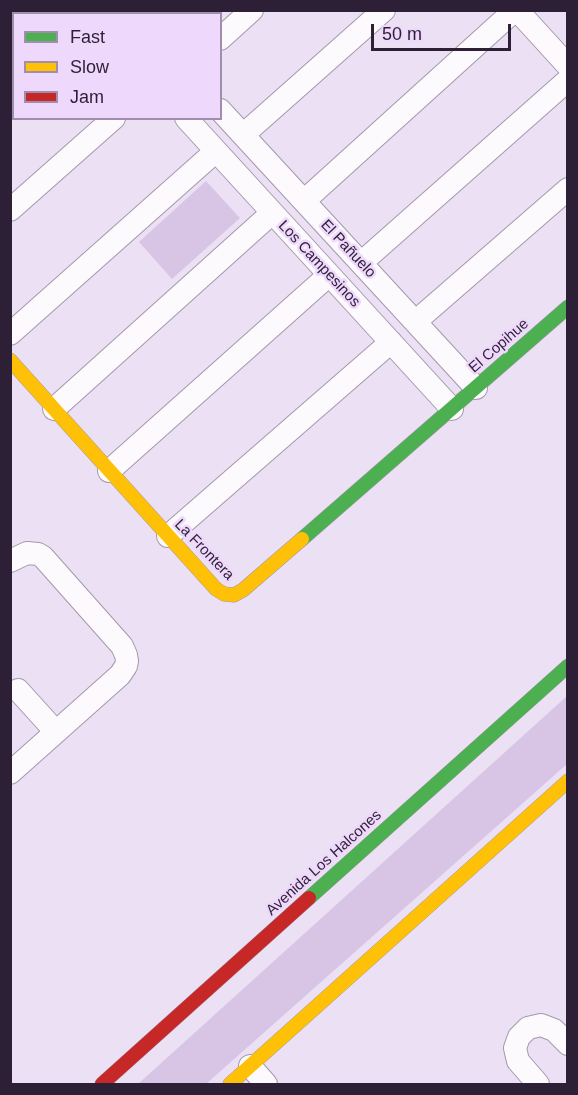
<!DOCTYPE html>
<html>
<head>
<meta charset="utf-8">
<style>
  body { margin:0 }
  #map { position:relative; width:578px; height:1095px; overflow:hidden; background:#ece0f4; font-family:Helvetica,sans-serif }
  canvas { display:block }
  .frame { position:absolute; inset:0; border:12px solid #2d1f35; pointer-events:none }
  .legend { position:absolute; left:12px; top:12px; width:210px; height:108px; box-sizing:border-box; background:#eed8fc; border:2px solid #a18eac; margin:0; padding:8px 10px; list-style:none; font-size:18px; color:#2d1f35 }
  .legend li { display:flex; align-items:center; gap:12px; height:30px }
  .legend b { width:30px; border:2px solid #a18eac }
  .scale { position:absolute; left:371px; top:24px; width:140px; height:27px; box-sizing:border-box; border:3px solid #2d1f35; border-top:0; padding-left:8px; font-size:18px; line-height:21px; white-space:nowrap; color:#2d1f35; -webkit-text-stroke:4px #eed8fc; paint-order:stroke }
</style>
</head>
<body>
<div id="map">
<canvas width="578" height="1095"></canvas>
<div class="frame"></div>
<ul class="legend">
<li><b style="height:8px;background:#4caf50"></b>Fast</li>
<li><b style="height:8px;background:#ffc107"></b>Slow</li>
<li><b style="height:8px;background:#c62828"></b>Jam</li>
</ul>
<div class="scale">50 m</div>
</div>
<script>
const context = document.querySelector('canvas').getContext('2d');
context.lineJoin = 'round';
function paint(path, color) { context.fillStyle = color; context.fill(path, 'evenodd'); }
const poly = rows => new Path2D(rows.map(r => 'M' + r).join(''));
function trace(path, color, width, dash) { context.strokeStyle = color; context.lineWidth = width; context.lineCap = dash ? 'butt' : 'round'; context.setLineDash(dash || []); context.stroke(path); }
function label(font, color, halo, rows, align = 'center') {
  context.font = font + ' Helvetica,sans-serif'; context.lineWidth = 5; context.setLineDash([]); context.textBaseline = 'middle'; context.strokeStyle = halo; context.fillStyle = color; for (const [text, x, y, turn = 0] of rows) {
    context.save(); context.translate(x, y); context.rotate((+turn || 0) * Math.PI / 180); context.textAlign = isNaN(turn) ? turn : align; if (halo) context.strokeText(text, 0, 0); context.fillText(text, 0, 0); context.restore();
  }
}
paint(poly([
  [206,181,240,218,172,279,139,242],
  [567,696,567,764,206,1084,138,1084]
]), '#d8c4e5');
const street = poly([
  [86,10,89,14],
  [129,10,132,14],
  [517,10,568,66],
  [220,39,252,10],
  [10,86,14,83],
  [220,110,476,388],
  [186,118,452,409],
  [243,135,384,10],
  [304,201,515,10],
  [10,210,114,118],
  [361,263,568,80],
  [415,322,568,189],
  [10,334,216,151],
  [54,409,272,213],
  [109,471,329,275],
  [168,536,391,342],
  [10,561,27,553,38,554,43,557,122,646,126,655,127,661,126,666,120,675,10,773],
  [18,690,56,732],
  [250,1066,266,1084],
  [538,1084,518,1061,515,1048,519,1037,528,1028,541,1025,554,1030,568,1044]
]);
const fast = poly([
  [302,539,568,307],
  [309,898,568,666]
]);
const slow = poly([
  [10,360,216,589,224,594,234,595,243,590,302,539],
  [230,1084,568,781]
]);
const jam = poly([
  [102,1084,309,898]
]);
trace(street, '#a498ab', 24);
trace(fast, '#a498ab', 15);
trace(slow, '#a498ab', 15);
trace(jam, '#a498ab', 15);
trace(street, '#fcfafd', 22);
trace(fast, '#4caf50', 14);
trace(slow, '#ffc107', 14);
trace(jam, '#c62828', 14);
label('15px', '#2d1f35', '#eed8fc', [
  ["El Pañuelo",348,249,47],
  ["Los Campesinos",319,264,47],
  ["El Copihue",499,346,-41],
  ["La Frontera",204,550,46],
  ["Avenida Los Halcones",324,863,-42]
]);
</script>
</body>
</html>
